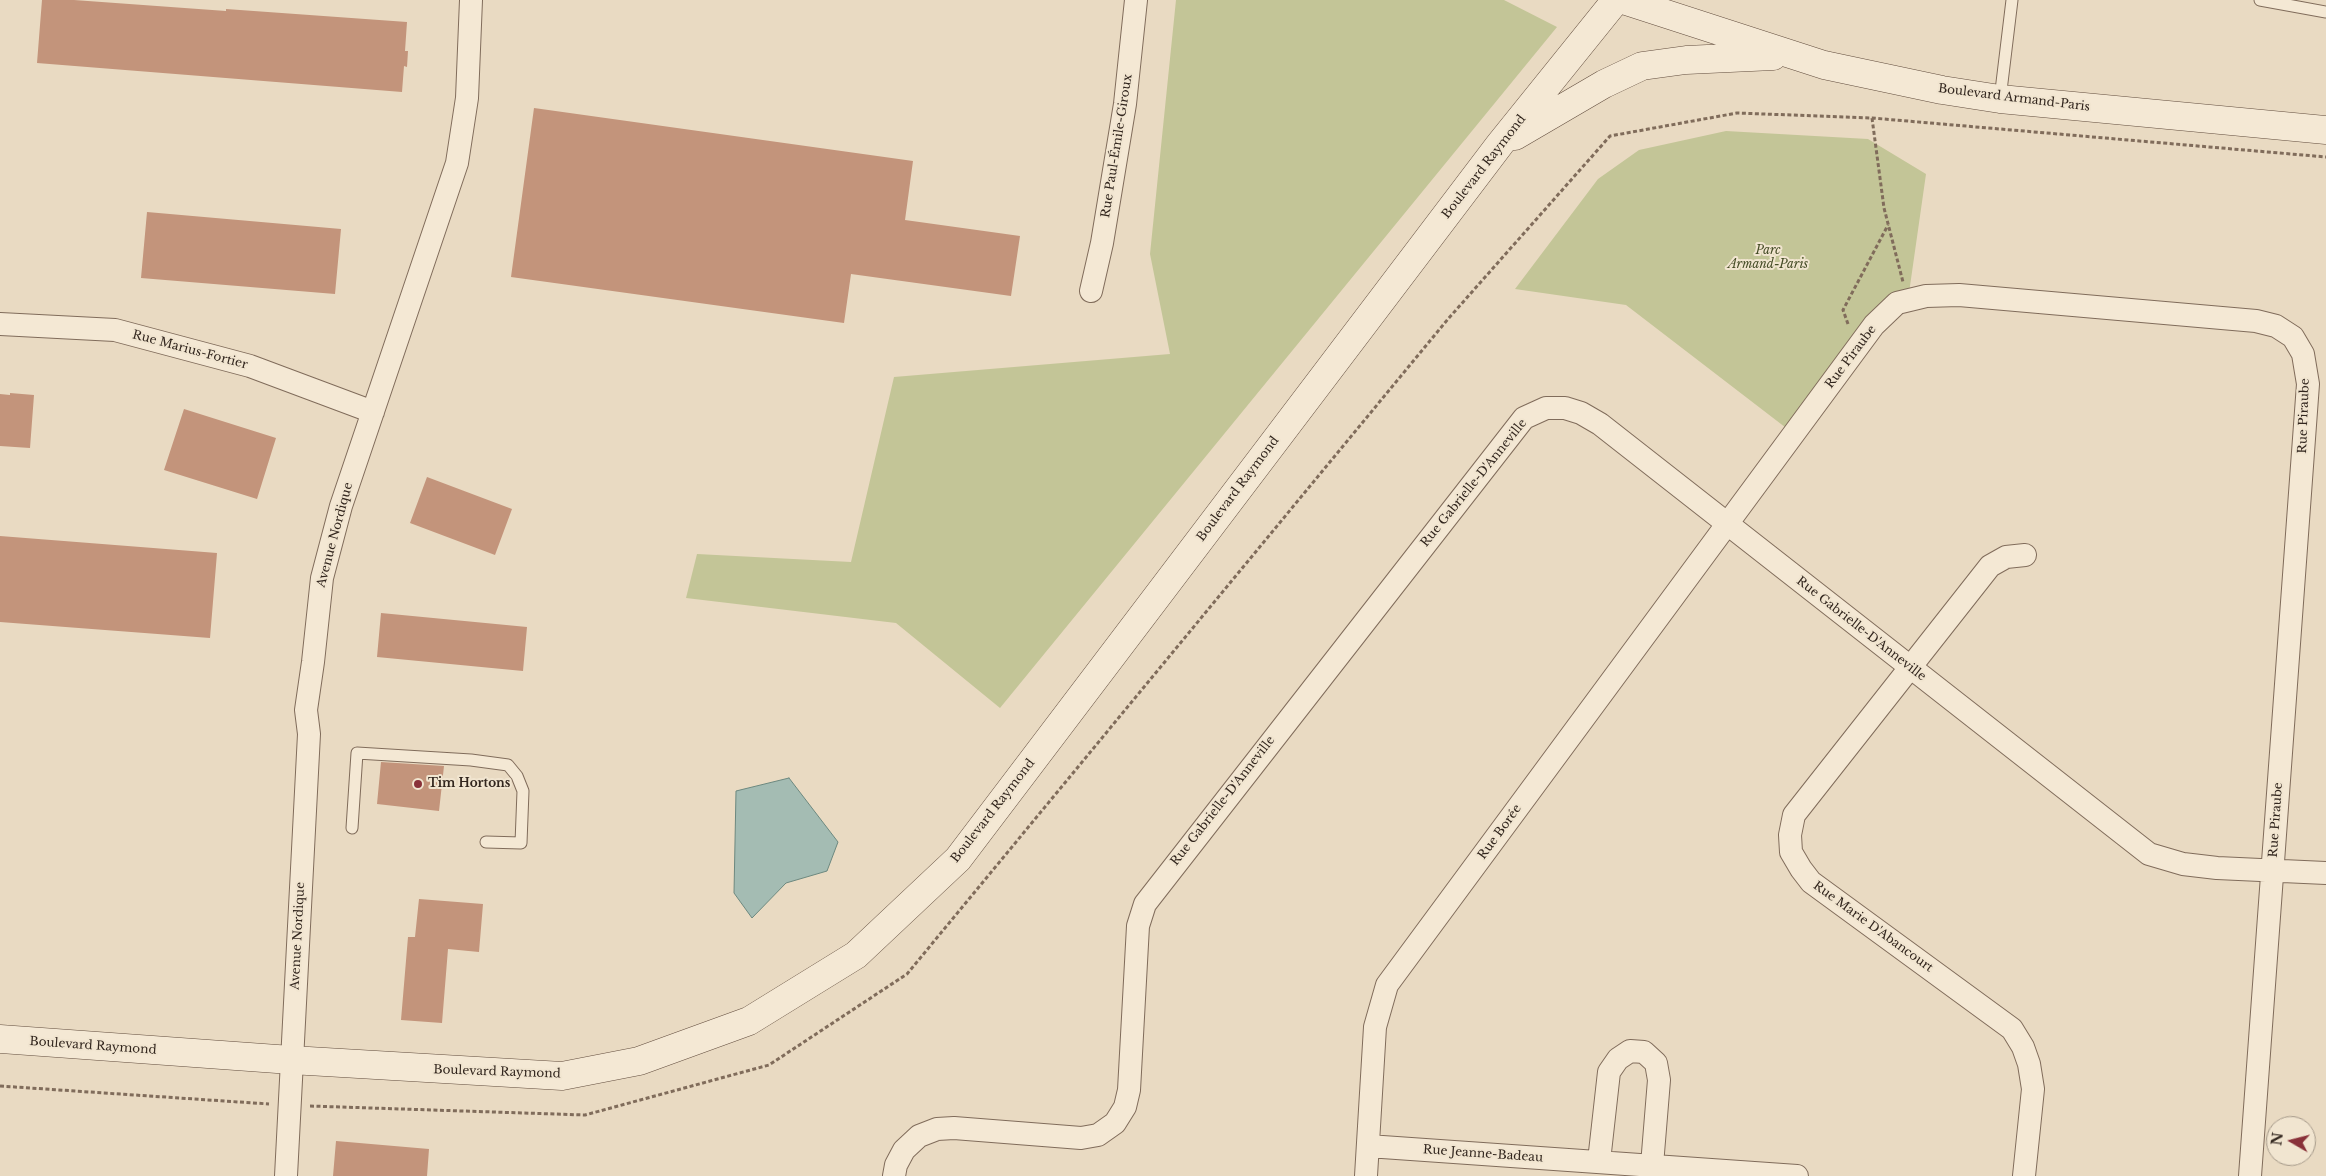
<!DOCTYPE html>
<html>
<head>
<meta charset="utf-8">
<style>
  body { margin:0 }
  #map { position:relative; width:2326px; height:1176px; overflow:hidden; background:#e9dac2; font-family:"Libre Baskerville",serif }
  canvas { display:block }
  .north { position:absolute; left:2266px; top:1116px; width:50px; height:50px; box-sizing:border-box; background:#f1e5d0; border:1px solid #a59989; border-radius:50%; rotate:278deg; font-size:14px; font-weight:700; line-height:20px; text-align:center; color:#32261e }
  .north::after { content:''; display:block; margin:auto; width:18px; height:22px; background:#893139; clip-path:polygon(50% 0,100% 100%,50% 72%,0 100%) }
</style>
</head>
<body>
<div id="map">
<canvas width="2326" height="1176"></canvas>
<div class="north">N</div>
</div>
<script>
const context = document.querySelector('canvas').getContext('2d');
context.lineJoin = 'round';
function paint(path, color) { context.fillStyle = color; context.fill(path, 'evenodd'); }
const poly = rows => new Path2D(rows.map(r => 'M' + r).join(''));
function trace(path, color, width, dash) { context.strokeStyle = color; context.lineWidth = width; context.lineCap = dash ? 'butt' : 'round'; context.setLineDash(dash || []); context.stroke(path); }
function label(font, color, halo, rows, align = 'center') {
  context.font = font + ' "Libre Baskerville",serif'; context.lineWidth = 4; context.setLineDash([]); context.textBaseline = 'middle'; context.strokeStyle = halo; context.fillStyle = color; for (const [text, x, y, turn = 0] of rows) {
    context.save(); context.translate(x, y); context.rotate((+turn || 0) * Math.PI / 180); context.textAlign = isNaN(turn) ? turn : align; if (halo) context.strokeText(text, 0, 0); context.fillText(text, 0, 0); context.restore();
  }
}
paint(poly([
  [1176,0,1504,0,1557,27,1000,708,896,623,686,598,697,554,851,562,894,377,1170,354,1150,254],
  [1726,131,1868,139,1926,174,1908,300,1794,434,1626,305,1515,289,1598,179,1639,150]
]), '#c3c597');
const water = poly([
  [789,778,838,842,827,871,786,883,752,918,734,893,736,791,789,778]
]);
paint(water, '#a4bcb3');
trace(water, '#6c887f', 1);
paint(poly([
  [42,0,74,0,226,11,226,9,407,22,405,51,408,51,407,67,404,66,402,92,37,63],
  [534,108,913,161,905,220,1020,236,1011,296,851,274,844,323,511,277],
  [147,212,341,229,335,294,141,278],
  [10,393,34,395,30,448,0,446,0,394,10,395],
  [184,409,276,438,257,499,164,470],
  [427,477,512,509,495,555,410,523],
  [0,536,217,553,210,638,0,622],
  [381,613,527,627,523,671,377,657],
  [381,762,444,766,439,811,377,804],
  [419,899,483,904,479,952,448,949,442,1023,401,1020,408,937,415,937],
  [336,1141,429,1149,427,1176,333,1176]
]), '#c3947b');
const lane = poly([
  [2260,0,2326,12],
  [2000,99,2012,0],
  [352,828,357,753,471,760,508,765,517,776,523,791,521,843,486,842]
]);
const street = poly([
  [1091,291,1102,243,1125,104,1136,0],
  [0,324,115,330,250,366,373,412],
  [1368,1146,1797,1176],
  [1599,1161,1609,1072,1618,1059,1630,1051,1644,1052,1656,1063,1659,1080,1652,1165],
  [286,1176,309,734,306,710,313,662,322,578,341,506,457,163,467,98,471,0],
  [894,1176,896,1165,904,1150,919,1136,937,1129,954,1128,1081,1138,1098,1135,1115,1123,1125,1107,1129,1090,1138,926,1145,904,1524,418,1546,408,1565,408,1581,413,1600,424,2149,854,2183,864,2217,868,2326,873],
  [1366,1176,1375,1027,1387,985,1874,325,1897,303,1926,296,1959,295,2256,321,2276,326,2293,337,2303,354,2308,384,2250,1176],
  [2024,1176,2033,1089,2029,1064,2023,1047,2012,1029,1811,882,1801,869,1791,852,1790,835,1794,815,1990,566,2006,557,2025,555]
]);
const secondary = poly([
  [1623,0,1824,65,1942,90,2000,99,2326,130],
  [1515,136,1604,84,1642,66,1686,60,1773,56],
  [0,1039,291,1060,562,1076,639,1061,749,1021,856,955,958,859,1500,144,1616,0]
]);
trace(lane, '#806c5b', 13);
trace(street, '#806c5b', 24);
trace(secondary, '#624d3e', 29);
trace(poly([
  [1872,118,1884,208,1903,282],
  [1848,324,1843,310,1888,225],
  [0,1086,269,1104],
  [310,1106,585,1115,769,1065,907,974,1448,319,1610,136,1737,113,1872,118,2326,157]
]), '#806c5b', 3, [4, 2.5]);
trace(lane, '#f4e8d4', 11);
trace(street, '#f4e8d4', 22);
trace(secondary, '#f4e8d4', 28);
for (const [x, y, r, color] of [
  [418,784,5,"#893139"]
]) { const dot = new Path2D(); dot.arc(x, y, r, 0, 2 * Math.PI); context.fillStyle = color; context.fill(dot); trace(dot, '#f1e5d0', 2); }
label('12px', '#32261e', '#f1e5d0', [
  ["Boulevard Armand-Paris",2014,98,7],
  ["Rue Paul-Émile-Giroux",1117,146,-81],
  ["Boulevard Raymond",1484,167,-52],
  ["Rue Marius-Fortier",190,350,15],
  ["Rue Piraube",1851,357,-53],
  ["Rue Piraube",2304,416,-88],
  ["Rue Gabrielle-D'Anneville",1474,483,-51],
  ["Boulevard Raymond",1238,489,-53],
  ["Avenue Nordique",335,535,-75],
  ["Rue Gabrielle-D'Anneville",1861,629,38],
  ["Rue Gabrielle-D'Anneville",1223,801,-52],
  ["Boulevard Raymond",993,811,-52],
  ["Rue Piraube",2276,820,-86],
  ["Rue Borée",1500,832,-54],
  ["Rue Marie D'Abancourt",1873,927,36],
  ["Avenue Nordique",298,936,-87],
  ["Boulevard Raymond",93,1046,4],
  ["Boulevard Raymond",497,1072,2],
  ["Rue Jeanne-Badeau",1483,1154,4]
]);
label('italic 12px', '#454c26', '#f1e5d0', [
  ["Parc",1768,251],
  ["Armand-Paris",1768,265]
]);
label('bold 12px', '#32261e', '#f1e5d0', [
  ["Tim Hortons",428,784]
], 'left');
</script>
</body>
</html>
